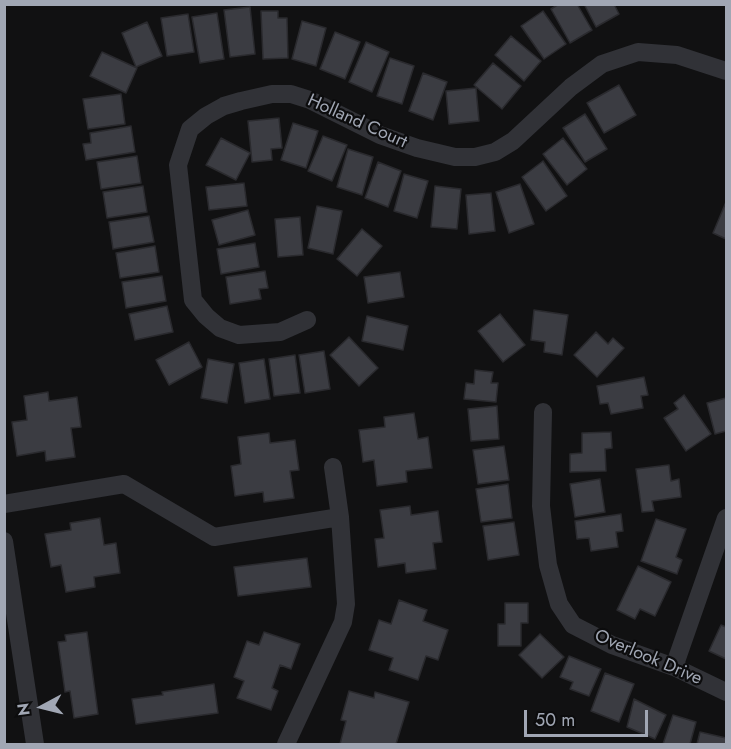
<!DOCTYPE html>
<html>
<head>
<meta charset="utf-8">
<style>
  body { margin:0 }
  #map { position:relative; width:731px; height:749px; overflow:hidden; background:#111112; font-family:Jost,sans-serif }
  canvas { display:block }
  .frame { position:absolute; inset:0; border:6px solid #a1a7b4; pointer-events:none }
  .north { position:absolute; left:12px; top:677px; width:60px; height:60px; -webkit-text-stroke:4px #0c0c0d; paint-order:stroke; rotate:263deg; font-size:16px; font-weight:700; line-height:24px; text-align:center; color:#a1a7b4 }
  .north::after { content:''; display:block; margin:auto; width:21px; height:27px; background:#a1a7b4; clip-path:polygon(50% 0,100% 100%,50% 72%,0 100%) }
  .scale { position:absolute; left:524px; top:710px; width:124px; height:27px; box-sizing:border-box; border:3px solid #a1a7b4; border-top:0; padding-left:8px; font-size:18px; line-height:21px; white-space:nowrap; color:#a1a7b4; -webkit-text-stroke:4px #0c0c0d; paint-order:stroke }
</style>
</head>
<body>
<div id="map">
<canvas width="731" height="749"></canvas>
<div class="frame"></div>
<div class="north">N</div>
<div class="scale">50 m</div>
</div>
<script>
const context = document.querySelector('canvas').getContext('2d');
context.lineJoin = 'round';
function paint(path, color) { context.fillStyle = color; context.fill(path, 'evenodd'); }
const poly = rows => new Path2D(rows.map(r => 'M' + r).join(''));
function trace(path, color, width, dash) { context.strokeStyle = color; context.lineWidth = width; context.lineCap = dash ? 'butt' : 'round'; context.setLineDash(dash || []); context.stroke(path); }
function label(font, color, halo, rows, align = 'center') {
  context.font = font + ' Jost,sans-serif'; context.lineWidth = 4.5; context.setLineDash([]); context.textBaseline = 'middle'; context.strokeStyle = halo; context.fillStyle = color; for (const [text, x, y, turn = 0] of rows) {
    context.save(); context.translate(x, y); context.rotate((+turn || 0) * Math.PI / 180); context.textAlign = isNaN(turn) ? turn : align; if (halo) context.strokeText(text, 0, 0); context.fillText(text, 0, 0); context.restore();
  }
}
const building = poly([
  [559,4,577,4,592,30,570,43,551,9,559,4],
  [584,4,614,4,619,14,596,27,584,4],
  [250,7,255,54,230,57,224,10,250,7],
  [261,11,278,11,278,18,287,18,288,58,263,59,261,11],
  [543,11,566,44,544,59,521,26,543,11],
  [217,13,224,59,200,63,192,17,217,13],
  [188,14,194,52,167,56,161,18,188,14],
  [302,21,326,28,316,66,292,59,302,21],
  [147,22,162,56,136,67,122,33,147,22],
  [335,32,360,42,345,79,320,69,335,32],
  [511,36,541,61,524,81,495,55,511,36],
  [366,42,389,52,372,92,349,82,366,42],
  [102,52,137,68,126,93,90,76,102,52],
  [390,58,414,66,402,104,377,96,390,58],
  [493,63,521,86,502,109,474,85,493,63],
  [423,73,447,82,433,120,409,111,423,73],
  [619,85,636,115,604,133,587,103,619,85],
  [476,88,479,121,449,124,446,91,476,88],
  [121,94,125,124,88,129,83,99,121,94],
  [585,114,607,149,585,162,563,128,585,114],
  [279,118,282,148,271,149,272,160,252,162,248,121,279,118],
  [293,123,318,131,306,168,281,160,293,123],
  [131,126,135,152,86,160,83,144,91,143,90,133,131,126],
  [323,136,347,145,332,181,308,171,323,136],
  [221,138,250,153,236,180,206,165,221,138],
  [563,138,587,169,567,185,543,154,563,138],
  [348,149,373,157,362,195,337,187,348,149],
  [137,156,141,183,101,189,97,162,137,156],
  [543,161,567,196,546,211,522,177,543,161],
  [378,162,401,171,388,207,365,198,378,162],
  [404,174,428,181,417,218,394,211,404,174],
  [244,183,247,206,209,210,206,187,244,183],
  [520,184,534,224,509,233,496,192,520,184],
  [143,186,147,212,107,218,103,192,143,186],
  [435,186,461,189,457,229,431,227,435,186],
  [491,193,495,231,469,234,466,195,491,193],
  [726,202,726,239,713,233,726,202],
  [317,206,342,211,333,254,308,248,317,206],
  [248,210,255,235,219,245,212,220,248,210],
  [149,216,154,242,113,249,109,222,149,216],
  [300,217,303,255,278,257,275,219,300,217],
  [362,229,382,246,357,276,337,259,362,229],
  [255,243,259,267,221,274,217,249,255,243],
  [155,246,159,272,120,278,116,253,155,246],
  [265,271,268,288,259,289,261,299,230,304,226,277,265,271],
  [400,272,404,297,368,303,364,277,400,272],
  [162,276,166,301,126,308,122,282,162,276],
  [167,306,173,332,135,340,129,314,167,306],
  [534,310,568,315,562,355,544,352,545,342,531,340,534,310],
  [500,314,525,345,503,362,478,331,500,314],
  [367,316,408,326,403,350,362,341,367,316],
  [596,332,608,344,613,338,624,348,597,377,574,355,596,332],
  [349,337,378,368,359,386,330,355,349,337],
  [189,342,202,367,169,385,156,360,189,342],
  [324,351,330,389,305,393,299,355,324,351],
  [295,355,300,393,274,396,269,359,295,355],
  [208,359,234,364,227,403,201,398,208,359],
  [264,359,270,399,245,403,239,363,264,359],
  [475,370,493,372,491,383,498,383,496,402,464,399,466,383,474,384,475,370],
  [644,377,648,395,641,396,643,408,611,414,608,403,600,404,597,386,644,377],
  [48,392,49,401,77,397,81,427,71,428,75,457,46,461,45,451,17,456,12,422,27,420,24,396,48,392],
  [684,395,711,434,686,451,664,418,678,409,674,403,684,395],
  [726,398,726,431,715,434,707,403,726,398],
  [497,406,499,439,471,441,468,409,497,406],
  [414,413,418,439,428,437,432,468,406,471,407,482,377,486,374,460,363,462,359,430,385,427,384,417,414,413],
  [611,432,612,448,605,449,606,471,570,472,570,454,582,453,582,433,611,432],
  [269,433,270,443,295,440,299,470,290,471,294,498,264,502,263,492,235,496,231,466,241,464,238,437,269,433],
  [504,446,509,480,478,484,473,450,504,446],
  [669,465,671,481,679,479,681,497,652,501,654,511,642,512,636,469,669,465],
  [600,479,605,512,575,517,570,484,600,479],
  [508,484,512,518,481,522,476,489,508,484],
  [410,506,411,515,438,511,442,542,433,543,436,569,406,573,405,563,378,567,375,539,384,538,380,510,410,506],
  [621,514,623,531,616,532,618,547,591,551,589,538,577,539,575,521,621,514],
  [100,518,104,545,116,543,120,573,94,577,95,587,66,592,61,565,51,567,45,534,71,530,70,523,100,518],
  [656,519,686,529,676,557,682,560,677,574,641,561,656,519],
  [514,522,519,555,488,560,483,526,514,522],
  [307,558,311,587,238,596,234,567,307,558],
  [638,566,671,582,655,616,640,609,635,619,617,610,638,566],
  [399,600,427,610,423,621,448,630,438,660,426,656,418,680,389,670,393,658,369,650,379,620,391,624,399,600],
  [505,603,528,603,528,623,521,623,521,646,498,646,498,624,505,624,505,603],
  [721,625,726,627,726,659,709,651,721,625],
  [87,632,98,714,74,718,70,691,65,692,58,642,66,641,65,635,87,632],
  [264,632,300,644,291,669,280,665,272,688,278,691,271,710,237,698,244,681,234,677,247,641,259,645,264,632],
  [540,634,564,657,542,678,519,655,540,634],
  [569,656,601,669,589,696,570,689,573,682,560,677,569,656],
  [605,673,634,684,619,722,591,711,605,673],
  [214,684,218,713,136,724,132,699,163,695,162,692,214,684],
  [349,691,374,698,375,692,409,702,396,744,340,744,346,721,341,720,349,691],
  [634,699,666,715,655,739,627,727,634,699],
  [673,715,696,722,690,744,663,744,673,715],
  [700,732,726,738,726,744,697,744,700,732]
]);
paint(building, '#3b3c42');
trace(building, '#2a2a2e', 1.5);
trace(poly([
  [307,320,280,332,239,335,220,328,206,316,193,300,178,165,190,129,206,116,224,106,241,101,272,94,291,94,310,100,380,135,417,148,455,157,475,157,495,152,513,141,571,87,602,64,638,52,677,55,726,71],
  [543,412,541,506,548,565,559,604,573,625,612,645,674,667,726,692],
  [4,504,124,484,214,537,340,517],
  [4,541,35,744],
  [674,667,726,518],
  [286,744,343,622,346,604,340,517,333,467]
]), '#313237', 18);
label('18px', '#a1a7b4', '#0c0c0d', [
  ["Holland Court",357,122,24],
  ["Overlook Drive",648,658,23]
]);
</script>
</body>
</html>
